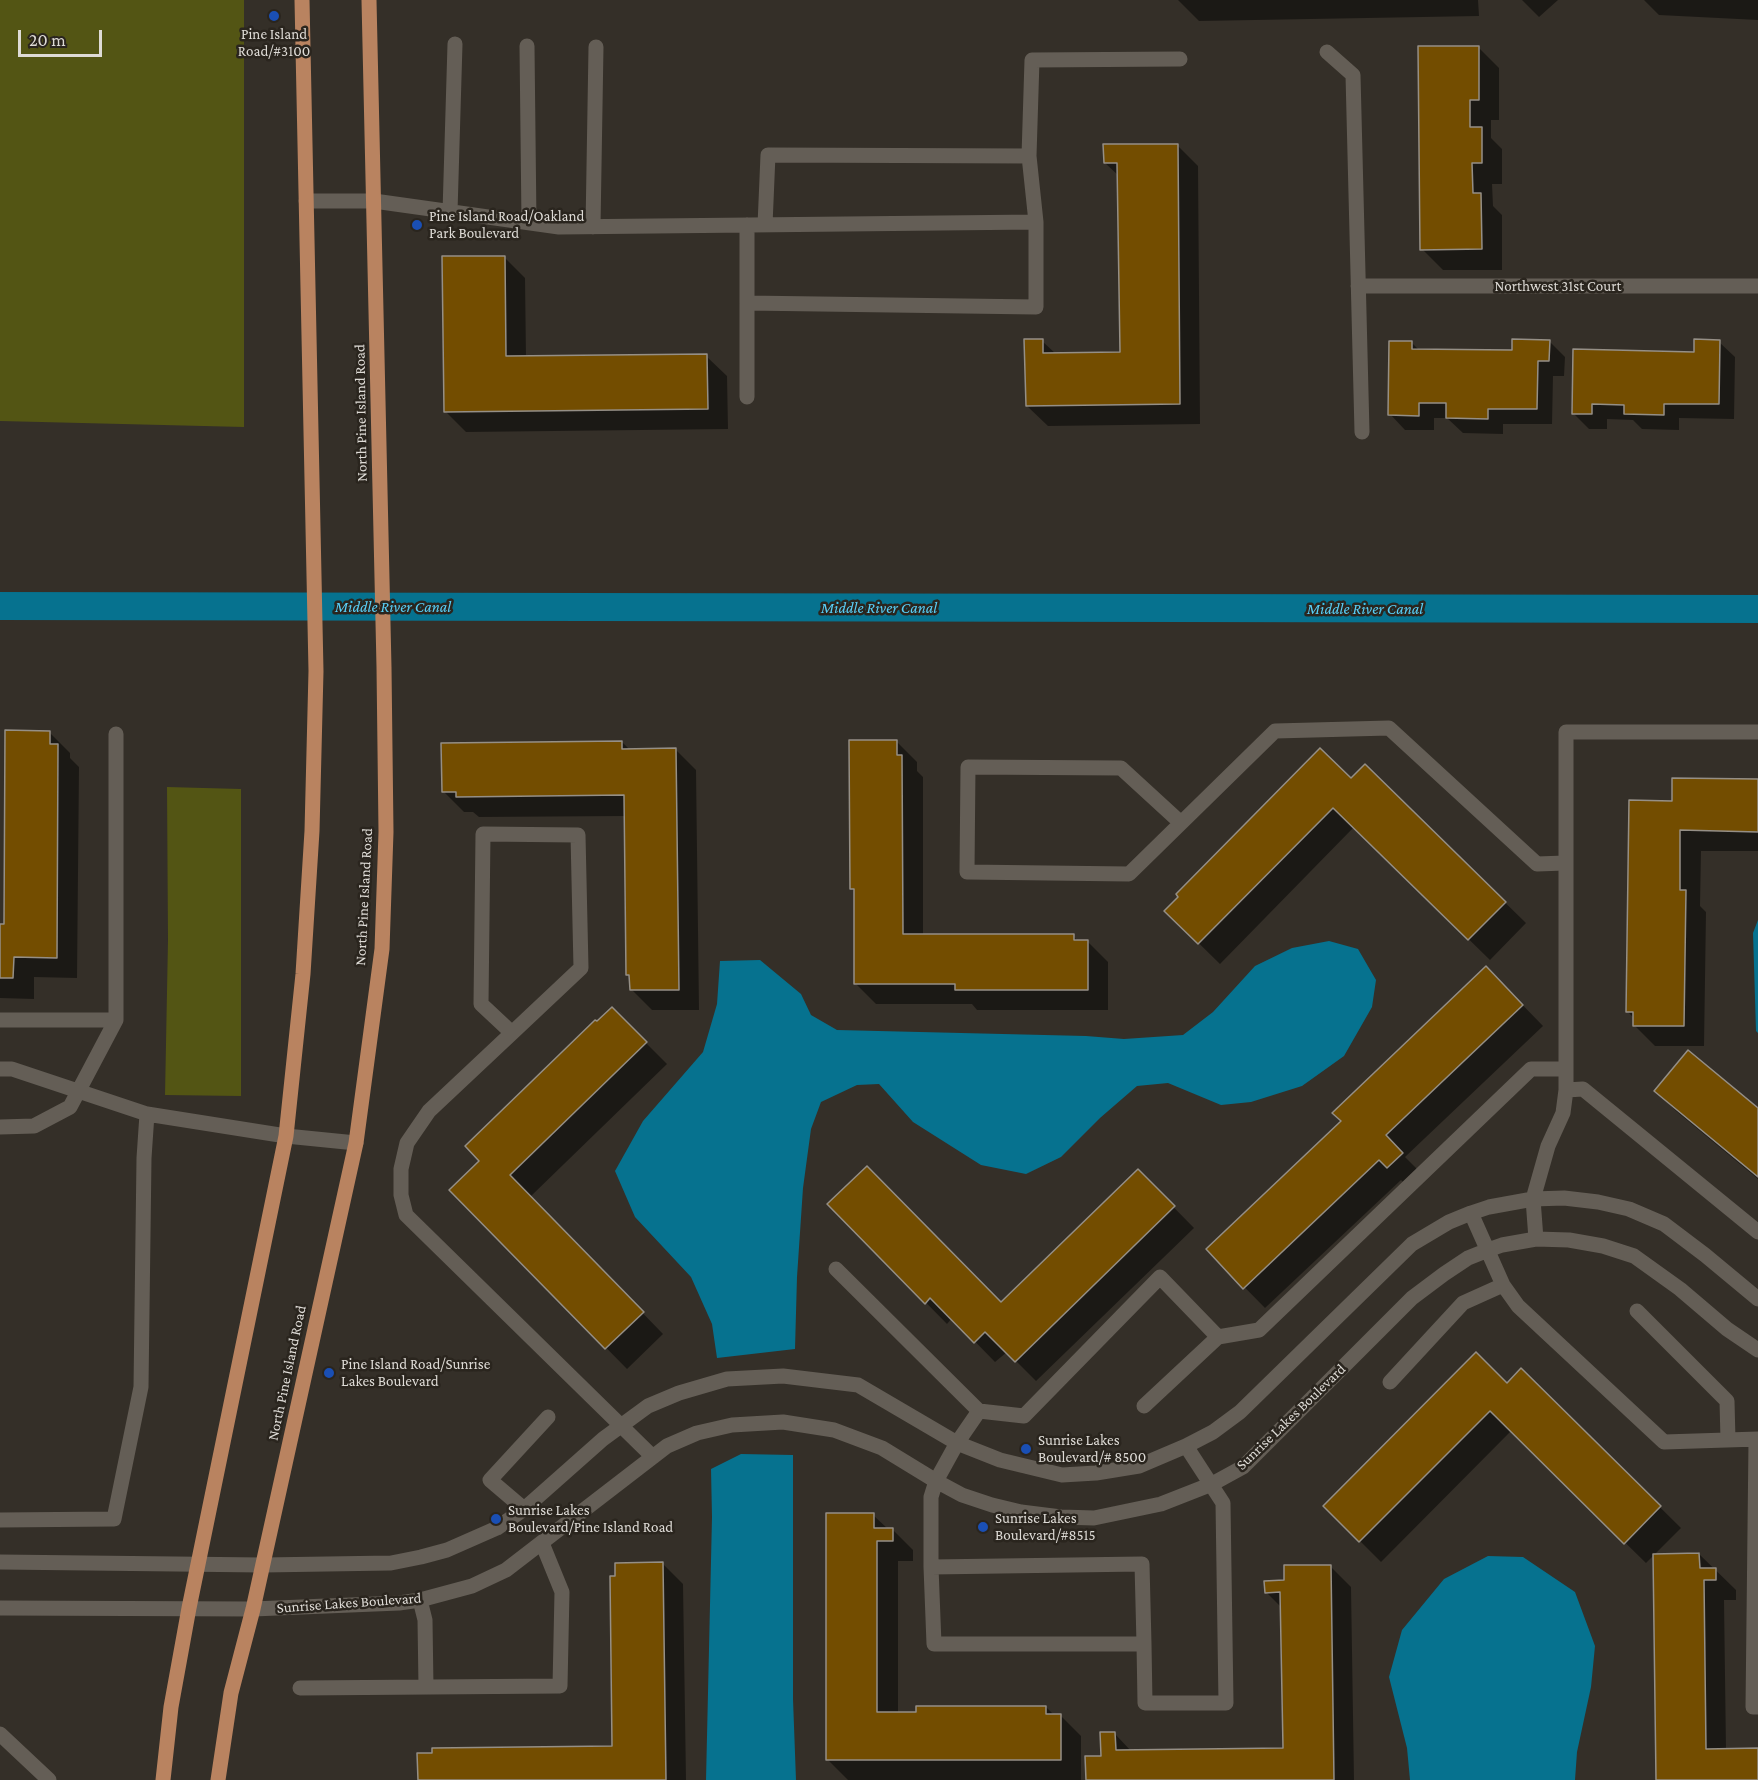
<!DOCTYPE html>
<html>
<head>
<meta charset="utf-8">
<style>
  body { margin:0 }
  #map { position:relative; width:1758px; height:1780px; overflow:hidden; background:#342f28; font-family:"Crimson Pro",serif }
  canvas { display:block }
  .scale { position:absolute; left:18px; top:30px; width:84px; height:27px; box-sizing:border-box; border:3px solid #dedbd6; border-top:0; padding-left:8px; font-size:18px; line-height:21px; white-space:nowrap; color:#dedbd6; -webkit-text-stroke:4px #2a251e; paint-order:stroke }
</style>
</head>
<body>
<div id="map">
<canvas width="1758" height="1780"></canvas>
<div class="scale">20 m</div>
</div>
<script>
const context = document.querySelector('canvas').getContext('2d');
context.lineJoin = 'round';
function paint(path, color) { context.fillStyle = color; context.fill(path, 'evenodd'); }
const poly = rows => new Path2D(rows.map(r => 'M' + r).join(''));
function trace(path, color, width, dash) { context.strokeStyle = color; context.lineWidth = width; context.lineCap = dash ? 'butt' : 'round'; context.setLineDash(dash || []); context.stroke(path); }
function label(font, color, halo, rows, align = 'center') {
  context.font = font + ' "Crimson Pro",serif'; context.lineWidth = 5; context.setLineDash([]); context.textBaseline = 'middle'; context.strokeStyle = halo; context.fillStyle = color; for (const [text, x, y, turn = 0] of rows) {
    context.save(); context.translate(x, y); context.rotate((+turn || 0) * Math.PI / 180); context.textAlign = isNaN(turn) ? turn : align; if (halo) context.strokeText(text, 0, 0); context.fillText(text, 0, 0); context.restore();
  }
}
paint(poly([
  [0,0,244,0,244,427,0,421],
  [167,787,241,789,241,1096,165,1095,168,940]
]), '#535514');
paint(poly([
  [1758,920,1758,1033,1756,1031,1753,933],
  [1329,941,1358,949,1376,980,1372,1007,1344,1056,1302,1086,1251,1102,1221,1105,1168,1083,1137,1086,1100,1118,1061,1157,1026,1174,981,1165,913,1122,879,1084,857,1085,821,1102,811,1129,803,1188,797,1277,795,1349,717,1358,712,1324,691,1277,635,1217,615,1171,643,1121,703,1052,717,1004,720,961,760,960,801,994,811,1015,837,1030,1086,1036,1124,1039,1183,1035,1213,1012,1255,966,1292,948],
  [741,1454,793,1455,793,1699,796,1780,706,1780,712,1517,711,1469],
  [1488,1556,1523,1557,1575,1592,1595,1646,1591,1687,1577,1752,1575,1780,1410,1780,1407,1748,1389,1677,1402,1630,1444,1579]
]), '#06728f');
paint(poly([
  [1178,0,1478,0,1479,16,1199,21],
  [1522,0,1558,0,1539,17],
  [1644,0,1758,0,1758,20,1659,15],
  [1478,47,1499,68,1499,120,1491,120,1491,138,1502,149,1502,184,1492,184,1493,206,1502,215,1502,270,1443,270,1422,249],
  [1177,145,1198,166,1200,424,1048,426,1027,406,1042,341,1056,354,1121,353,1119,176,1105,163],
  [504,257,525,278,526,358,706,356,727,376,728,429,466,432,445,411],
  [1549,341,1565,357,1564,376,1553,376,1552,424,1503,424,1503,434,1463,433,1447,418,1434,418,1434,430,1405,430,1390,414,1411,342,1420,351,1513,351],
  [1719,342,1735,357,1734,419,1679,418,1679,430,1642,429,1633,420,1607,419,1607,429,1589,429,1573,413],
  [49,732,70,753,70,758,79,767,77,978,34,977,34,999,0,998,0,925,5,925],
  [896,741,917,762,917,771,923,777,923,936,1073,936,1079,942,1088,942,1108,962,1108,1010,977,1010,972,1004,876,1004,855,983,855,892,851,888],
  [622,742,630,750,676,750,696,770,699,1010,652,1010,631,989,631,978,627,974,625,816,479,817,473,812,464,812,443,791],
  [1365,766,1526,923,1490,960,1354,827,1220,964,1166,911,1351,780],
  [1758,780,1758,851,1701,851,1700,906,1706,912,1704,1046,1655,1046,1634,1025,1634,1018,1628,1012,1674,802],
  [1507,989,1543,1026,1405,1157,1422,1174,1409,1188,1401,1180,1265,1308,1208,1250],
  [612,1009,667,1064,530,1197,663,1334,627,1369,451,1190,481,1161,597,1023],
  [1656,1091,1758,1110,1758,1179,1676,1111],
  [1138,1171,1194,1228,1036,1381,1007,1352,995,1362,952,1318,947,1324,829,1204,1001,1304],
  [1521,1370,1681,1528,1646,1563,1511,1431,1381,1562,1325,1506,1507,1385],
  [873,1515,888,1529,892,1529,913,1550,913,1561,898,1561,898,1714,1046,1707,1054,1715,1060,1715,1081,1736,1081,1780,848,1780,827,1759],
  [1699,1554,1736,1590,1736,1600,1724,1600,1726,1750,1758,1750,1758,1780,1657,1780],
  [663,1564,683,1584,686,1780,419,1780,614,1747],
  [1330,1566,1351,1587,1354,1780,1087,1780,1115,1734,1132,1752,1284,1750,1282,1608,1266,1592,1286,1582]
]), '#0007');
trace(poly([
  [0,606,1758,609]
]), '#06728f', 28);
const building = poly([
  [1418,46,1479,46,1479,100,1470,100,1470,127,1482,127,1482,163,1472,163,1473,193,1481,193,1482,249,1420,250,1418,46],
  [1103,144,1178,144,1180,404,1026,406,1024,339,1043,339,1043,353,1120,352,1117,163,1104,163,1103,144],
  [442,256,505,256,506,356,707,354,708,409,444,412,442,256],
  [1512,339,1550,340,1549,361,1538,361,1537,409,1488,409,1488,419,1446,418,1446,403,1419,403,1419,416,1388,415,1389,341,1412,341,1412,349,1512,350,1512,339],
  [1694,339,1720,340,1719,404,1664,404,1664,415,1624,414,1624,405,1592,404,1592,414,1572,414,1573,349,1694,352,1694,339],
  [5,730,50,731,50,744,58,744,57,958,14,957,13,978,0,978,0,924,4,924,5,730],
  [849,740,897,740,897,755,902,755,903,934,1074,934,1074,940,1088,940,1088,990,955,990,955,984,854,984,854,889,850,889,849,740],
  [622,741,622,749,676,748,679,990,630,990,629,975,626,975,624,795,456,797,456,792,442,792,441,743,622,741],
  [1320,748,1351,778,1365,764,1506,902,1468,940,1333,808,1198,944,1164,911,1178,897,1176,894,1320,748],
  [1672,778,1758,779,1758,832,1680,830,1680,890,1686,890,1684,1026,1633,1026,1633,1012,1626,1012,1629,800,1672,801,1672,778],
  [1486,966,1523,1005,1386,1135,1403,1153,1387,1168,1379,1160,1243,1289,1206,1249,1341,1121,1332,1113,1486,966],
  [612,1007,647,1042,510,1175,644,1312,605,1349,449,1190,479,1161,465,1146,595,1020,597,1021,612,1007],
  [1688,1050,1758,1108,1758,1177,1654,1091,1688,1050],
  [867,1166,1001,1302,1138,1169,1175,1206,1015,1362,985,1332,974,1343,930,1298,925,1304,827,1204,867,1166],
  [1476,1352,1507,1383,1521,1368,1661,1506,1624,1544,1490,1411,1359,1542,1323,1506,1476,1352],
  [826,1513,874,1513,874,1528,893,1528,893,1541,877,1541,877,1712,916,1712,916,1706,1046,1706,1046,1714,1061,1714,1061,1760,826,1760,826,1513],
  [1699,1553,1700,1568,1716,1568,1716,1580,1704,1580,1706,1749,1758,1748,1758,1780,1656,1780,1653,1554,1699,1553],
  [663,1562,666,1780,418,1780,417,1753,432,1753,432,1748,612,1746,610,1576,615,1576,615,1563,663,1562],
  [1284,1565,1331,1565,1334,1780,1086,1780,1085,1756,1101,1756,1100,1732,1115,1732,1116,1750,1283,1748,1280,1592,1265,1593,1264,1581,1284,1580,1284,1565]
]);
paint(building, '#734d00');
trace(building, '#958f86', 1.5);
trace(poly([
  [527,46,529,223],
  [1327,52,1353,75,1362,432],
  [1029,156,1032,60,1180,59],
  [306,201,374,201,559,227,1036,222],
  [450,212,455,44],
  [747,225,747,397],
  [593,227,596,47],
  [1358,286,1758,286],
  [747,303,1036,307,1036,222,1029,156,768,155,765,225],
  [1181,823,1121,768,968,767,967,872,1129,874,1275,731,1389,728,1537,864,1565,863],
  [0,1020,116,1020,116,734],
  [512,1033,481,1004,483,834,578,835,581,968,512,1033,429,1111,407,1143,401,1169,401,1195,406,1215,653,1457],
  [0,1069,12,1069,147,1114,286,1136,356,1143],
  [1566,1090,1583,1089,1758,1232],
  [0,1127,34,1126,70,1107,116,1020],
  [1536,1239,1533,1199,1548,1146,1563,1113,1566,1090,1566,732,1758,732],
  [836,1269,979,1411,957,1443,936,1481,931,1497,931,1567,934,1644,1144,1644,1142,1564,931,1567],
  [1503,1285,1518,1306,1664,1442,1758,1439],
  [1637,1311,1727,1401,1728,1440],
  [1390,1382,1463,1303,1503,1285,1471,1213],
  [1144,1406,1218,1337],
  [979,1411,1024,1416,1160,1277,1218,1337,1259,1330,1531,1069,1565,1069],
  [1756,1440,1753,1707,1758,1707],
  [524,1509,490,1480,548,1417],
  [0,1520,114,1519,141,1387,144,1158,147,1114],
  [0,1562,263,1565,391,1563,421,1557,447,1550,497,1528,524,1509,603,1439,648,1406,679,1393,727,1379,783,1376,858,1385,957,1443,1000,1460,1062,1475,1096,1473,1139,1466,1186,1446,1213,1432,1240,1412,1412,1244,1449,1222,1471,1213,1489,1207,1533,1199,1564,1198,1598,1202,1629,1209,1664,1224,1705,1255,1758,1299],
  [420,1600,425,1620,426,1687],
  [0,1608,253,1609,399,1603,420,1600,472,1586,506,1570,667,1446,697,1433,732,1425,783,1422,834,1430,882,1448,936,1481,962,1495,992,1505,1021,1512,1061,1517,1094,1518,1161,1504,1212,1484,1243,1467,1412,1298,1444,1274,1468,1258,1488,1250,1502,1245,1536,1239,1569,1240,1603,1246,1634,1256,1680,1289,1727,1329,1758,1350],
  [1144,1644,1145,1703,1226,1703,1223,1503,1186,1446],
  [300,1688,560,1686,562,1592,542,1543],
  [0,1734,49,1780]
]), '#645e56', 15);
trace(poly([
  [163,1780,171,1707,189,1608,286,1136,303,974,312,831,316,671,302,0],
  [218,1780,231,1693,253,1609,356,1143,382,949,386,832,384,667,369,0]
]), '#b98360', 15);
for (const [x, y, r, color] of [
  [274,16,6,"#1a4fb4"],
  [417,225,6,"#1a4fb4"],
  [329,1373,6,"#1a4fb4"],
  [1026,1449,6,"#1a4fb4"],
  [496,1519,6,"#1a4fb4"],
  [983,1527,6,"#1a4fb4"]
]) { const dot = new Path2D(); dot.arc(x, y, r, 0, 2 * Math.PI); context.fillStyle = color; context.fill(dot); trace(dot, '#2a251e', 2); }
label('15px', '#dedbd6', '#2a251e', [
  ["Pine Island",274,34,"center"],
  ["Road/#3100",274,51,"center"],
  ["Pine Island Road/Oakland",429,216],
  ["Park Boulevard",429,233],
  ["Pine Island Road/Sunrise",341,1364],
  ["Lakes Boulevard",341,1381],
  ["Sunrise Lakes",1038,1440],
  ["Boulevard/# 8500",1038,1457],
  ["Sunrise Lakes",508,1510],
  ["Boulevard/Pine Island Road",508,1527],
  ["Sunrise Lakes",995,1518],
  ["Boulevard/#8515",995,1535]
], 'left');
label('15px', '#dedbd6', '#2a251e', [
  ["Northwest 31st Court",1558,286],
  ["North Pine Island Road",361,413,-91],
  ["North Pine Island Road",364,897,-87],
  ["North Pine Island Road",287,1373,-78],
  ["Sunrise Lakes Boulevard",1291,1417,-44],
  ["Sunrise Lakes Boulevard",349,1603,-4]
]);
label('italic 16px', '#59cff7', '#2a251e', [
  ["Middle River Canal",393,607],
  ["Middle River Canal",879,608],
  ["Middle River Canal",1365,609]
]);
</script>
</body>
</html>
